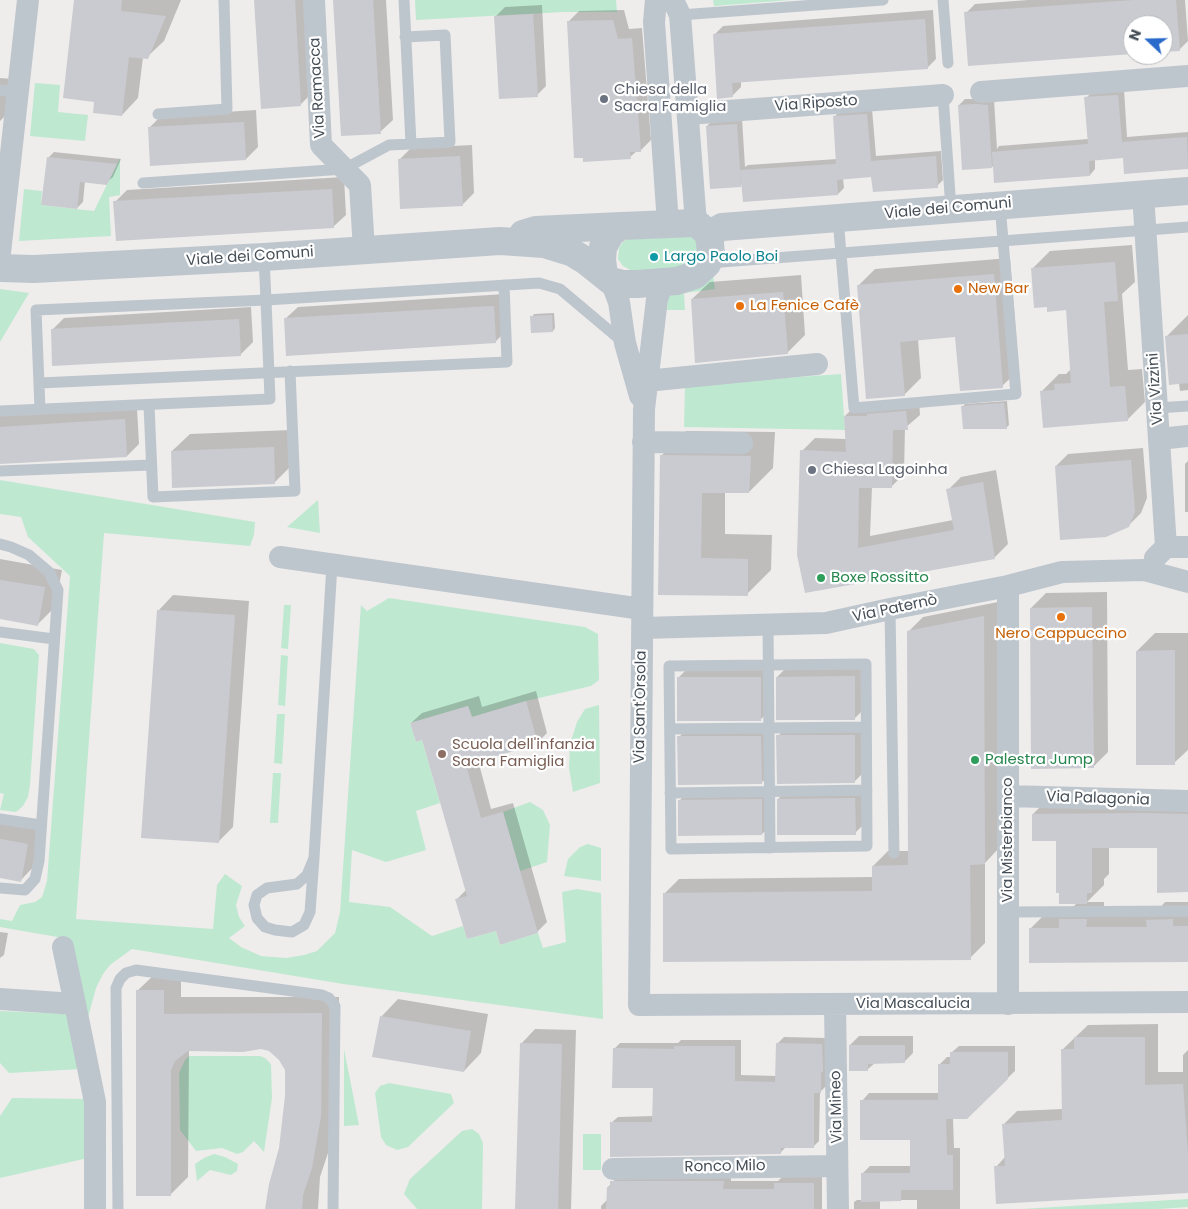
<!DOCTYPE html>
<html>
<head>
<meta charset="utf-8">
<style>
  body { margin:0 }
  #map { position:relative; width:1188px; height:1209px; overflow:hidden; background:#efecec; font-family:Poppins,sans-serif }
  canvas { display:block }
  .north { position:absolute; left:1123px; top:15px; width:50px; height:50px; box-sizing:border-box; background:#fff; border:1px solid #b5b9bc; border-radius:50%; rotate:291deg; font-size:14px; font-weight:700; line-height:20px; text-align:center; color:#464f57 }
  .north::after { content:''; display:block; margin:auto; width:18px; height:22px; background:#2a6acb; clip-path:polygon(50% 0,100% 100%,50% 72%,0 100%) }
</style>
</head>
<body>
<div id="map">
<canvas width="1188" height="1209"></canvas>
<div class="north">N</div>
</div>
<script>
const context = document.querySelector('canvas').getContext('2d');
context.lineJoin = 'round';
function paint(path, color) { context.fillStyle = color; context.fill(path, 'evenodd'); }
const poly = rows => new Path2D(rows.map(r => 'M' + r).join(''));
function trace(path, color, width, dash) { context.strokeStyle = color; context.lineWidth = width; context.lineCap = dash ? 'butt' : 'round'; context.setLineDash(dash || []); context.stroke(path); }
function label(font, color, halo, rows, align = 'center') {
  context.font = font + ' Poppins,sans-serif'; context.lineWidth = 4.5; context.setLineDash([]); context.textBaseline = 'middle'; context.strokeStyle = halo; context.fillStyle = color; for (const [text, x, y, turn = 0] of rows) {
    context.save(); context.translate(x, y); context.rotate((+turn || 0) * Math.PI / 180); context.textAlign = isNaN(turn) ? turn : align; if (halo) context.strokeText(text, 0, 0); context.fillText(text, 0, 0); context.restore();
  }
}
paint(poly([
  [415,0,616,0,617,12,564,12,416,20],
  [713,0,791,0,714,6],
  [35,83,60,85,58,112,88,115,85,141,30,136],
  [120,158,120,195,109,197,111,236,19,241,24,189,42,191,41,205,94,211],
  [692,236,698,240,699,252,688,267,632,271,623,266,618,259,619,248,623,242,630,237],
  [713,275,715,289,684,293,685,310,667,310,668,297,673,293],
  [0,289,29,293,0,342],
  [841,374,845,430,684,427,685,385],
  [0,480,255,522,254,535,250,546,104,533,76,919,213,929,217,885,225,874,242,886,236,905,239,917,245,926,229,938,241,947,261,956,286,958,304,955,317,951,335,933,340,912,361,605,367,611,389,598,585,627,598,634,599,680,591,686,526,701,472,717,468,706,410,723,416,742,422,740,440,803,416,811,426,850,386,862,352,850,349,902,390,907,432,936,463,926,467,939,496,931,500,945,538,933,543,948,566,942,562,892,577,889,601,893,603,1019,343,984,132,949,110,965,103,974,96,988,86,1025,69,939,0,927,0,919,12,921,20,905,35,902,42,897,47,881,70,576,28,537,21,517,0,514],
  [318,500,320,533,287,527],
  [284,605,291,605,288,649,281,648],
  [0,643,34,649,39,655,30,785,28,797,23,806,16,812,0,810,4,794,0,793],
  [281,655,288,656,285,706,278,705],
  [599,705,600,783,573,792,569,768,570,744,577,722,585,709],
  [277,714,285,714,282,764,274,763],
  [273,773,281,773,278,823,270,823],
  [530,802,543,810,550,825,547,862,520,871,503,812],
  [588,844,601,848,601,881,564,876,568,859,580,847],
  [0,1011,69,1014,81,1069,9,1073,0,1063],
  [344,1049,359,1125,344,1126],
  [189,1056,260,1056,265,1058,271,1064,272,1098,264,1152,254,1141,243,1152,237,1154,222,1148,196,1151,180,1130,179,1073,185,1060],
  [389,1083,451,1094,454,1103,408,1147,397,1150,386,1145,381,1137,375,1093,380,1086],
  [12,1098,87,1099,88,1158,0,1178,0,1116],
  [472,1129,479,1134,483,1143,482,1209,417,1209,404,1194,410,1179,462,1131],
  [583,1134,601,1134,601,1170,583,1170],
  [214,1154,225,1157,238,1164,237,1171,231,1175,210,1170,197,1181,195,1164,204,1158],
  [1188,1199,1188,1207,1159,1209,1021,1209]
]), '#bee9d0');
paint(poly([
  [75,0,181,0,164,41,147,57,143,57,138,98,122,115,96,101],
  [256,0,307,0,312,93,300,105],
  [334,0,386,0,393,120,380,132],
  [1028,0,1185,0,1188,41,1179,50,1163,51,1163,25,1133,25,1133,53,966,13,975,4],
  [542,5,546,86,537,95,496,16,505,7],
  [624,10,629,29,642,28,651,140,640,151,637,151,630,157,568,22,579,11],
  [933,10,936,59,927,68,741,81,741,87,732,96,714,35,723,26],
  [0,78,13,79,9,112,0,121],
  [1124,89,1127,137,1188,132,1188,167,1125,172,1124,157,1095,159,1095,169,1090,175,994,165,992,167,959,105,965,99,994,99,997,149,999,146,1088,139,1086,98,1092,92],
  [872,109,876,156,941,151,943,180,937,186,872,176,843,178,844,188,838,194,744,201,743,183,740,186,707,126,713,120,742,118,745,167,748,165,837,159,834,117,840,111],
  [256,110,258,147,246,159,149,128,161,116],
  [472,145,474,193,462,205,399,160,411,148],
  [54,152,121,159,113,177,106,183,85,181,83,202,77,208,48,158],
  [344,177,346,215,333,227,115,202,127,190],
  [1132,245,1135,282,1122,294,1128,370,1142,369,1145,402,1127,420,1041,392,1059,374,1066,374,1071,369,1067,309,1032,269,1050,251],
  [1010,258,1019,370,1002,386,956,335,918,339,921,378,904,395,858,286,875,269],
  [801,275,805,335,787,353,692,299,710,282],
  [505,294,507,330,495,342,285,319,298,307],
  [251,307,253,342,240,355,52,330,64,318],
  [554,313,555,328,553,331,532,317,534,314],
  [1188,315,1188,390,1180,391,1179,383,1167,336],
  [919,399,920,415,905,428,904,474,891,487,872,487,870,536,953,520,948,490,961,477,996,470,1008,544,995,557,806,592,802,451,815,438,846,439,845,416,858,403],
  [1007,401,1009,425,1006,428,962,407,965,404],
  [137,408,139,444,127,456,0,463,0,416],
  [291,430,292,465,274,483,172,451,190,434],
  [686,431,775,432,773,468,749,492,725,492,725,534,772,535,771,570,747,594,660,594,661,456],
  [1143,448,1147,498,1141,513,1128,526,1056,466,1068,454],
  [1188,461,1188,512,1185,512,1185,464],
  [0,559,62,570,55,607,38,624,0,618],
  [1107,592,1108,752,1093,767,1031,608,1046,593],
  [173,595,249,601,233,827,218,842,159,610],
  [998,602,999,848,985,863,985,943,970,958,664,894,679,879,873,877,873,866,888,851,910,851,908,632,923,617],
  [1155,633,1188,633,1188,750,1174,763,1137,651],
  [770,668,770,710,761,719,678,678,687,669],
  [786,668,864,668,864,709,855,718,777,677],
  [536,691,547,733,537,743,478,760,491,809,513,803,547,922,537,932,496,929,457,899,466,890,422,738,411,723,422,713,479,696,482,707],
  [864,726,864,772,855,781,778,736,787,727],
  [770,727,771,774,761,783,679,737,688,728],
  [864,789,864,824,855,833,778,799,787,790],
  [771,791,771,825,762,834,679,801,688,792],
  [1051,796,1188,797,1188,891,1158,847,1109,847,1109,874,1104,879,1104,885,1087,902,1104,902,1104,910,1158,910,1165,902,1188,902,1188,961,1030,929,1048,911,1069,911,1077,903,1058,840,1033,814],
  [0,819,45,827,38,862,21,880,0,877],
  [0,932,8,933,4,955,0,958],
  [181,973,181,997,339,997,337,1098,329,1150,320,1177,318,1209,267,1209,280,1148,286,1096,286,1069,280,1059,270,1050,262,1047,189,1049,188,1177,171,1194,137,991,155,974],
  [398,999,488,1014,481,1053,464,1071,381,1017],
  [1158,1024,1158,1072,1183,1072,1183,1055,1188,1050,1188,1192,996,1167,1005,1157,1004,1124,1017,1111,1063,1109,1062,1050,1088,1025],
  [535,1029,576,1030,571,1209,517,1209,521,1044],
  [859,1036,913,1036,913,1053,904,1062,875,1063,868,1069,850,1045],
  [784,1037,828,1038,827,1085,820,1092,819,1141,813,1147,786,1147,781,1152,611,1123,618,1117,653,1116,654,1087,614,1049,620,1043,678,1043,681,1040,741,1040,741,1075,777,1076,777,1044],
  [959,1046,1015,1046,1015,1071,966,1118,953,1118,954,1148,960,1148,960,1209,917,1209,917,1200,880,1200,880,1209,854,1209,854,1202,857,1200,863,1200,862,1174,870,1166,911,1166,911,1138,862,1101,869,1093,940,1093,940,1064,947,1057,951,1057,951,1053],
  [731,1173,731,1181,778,1181,784,1175,822,1175,822,1209,601,1209,601,1206,608,1199,608,1187,620,1174]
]), '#0003');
paint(poly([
  [74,0,122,0,121,11,166,16,148,59,129,57,122,116,93,113,94,102,63,98],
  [254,0,295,0,301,106,261,109],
  [333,0,373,0,381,134,341,136],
  [1134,0,1176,0,1180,51,1163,52,1163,25,1133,25,1133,54,968,66,964,12],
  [533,14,538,97,499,99,494,16],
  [925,19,928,69,732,83,733,97,717,99,713,34],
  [613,20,618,39,632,38,641,152,630,152,631,159,583,162,583,158,574,158,567,21],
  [1118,95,1122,142,1187,137,1188,169,1124,174,1123,158,1089,161,1090,176,994,183,992,152,1088,144,1084,97],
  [975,104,988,105,992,168,962,170,958,105],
  [867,114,871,161,936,156,938,188,873,192,871,177,837,180,838,195,743,202,740,170,836,164,833,116],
  [244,122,246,160,150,166,148,127],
  [737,124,741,187,710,189,706,126],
  [460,156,463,206,400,209,398,159],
  [47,157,117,164,107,185,80,182,77,209,41,205],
  [332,189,334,228,116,241,113,201],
  [1115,262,1118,301,1104,302,1110,387,1125,386,1128,421,1043,428,1040,391,1055,390,1054,384,1071,383,1066,310,1047,312,1047,307,1034,308,1031,268],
  [994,274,1003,388,960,391,955,337,900,342,905,396,866,399,857,285],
  [783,292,788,354,695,363,691,299],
  [494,306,496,343,286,356,284,318],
  [552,315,553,332,531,333,530,316],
  [239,319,241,356,52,366,51,329],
  [1188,334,1188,383,1169,385,1165,336],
  [1004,403,1007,429,963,429,961,406],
  [906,411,908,430,893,430,892,488,859,488,858,548,954,530,946,489,983,482,995,559,805,593,797,555,800,450,846,452,844,416,867,416,867,414],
  [125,419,127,457,0,464,0,427],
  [274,447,275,484,172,488,171,451],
  [660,455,751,456,749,493,702,493,701,558,748,559,748,596,658,595],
  [1131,460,1135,512,1129,527,1106,537,1060,540,1055,466],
  [0,580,45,587,38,626,0,619],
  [1092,607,1094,768,1031,769,1030,608],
  [157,610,235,615,219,843,141,838],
  [984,616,985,864,970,865,971,960,663,962,663,893,872,891,872,866,908,865,907,631],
  [1175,650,1175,765,1136,765,1136,651],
  [855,676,855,720,776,720,776,677],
  [677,677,761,677,761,721,677,721],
  [526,701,538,744,466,765,481,818,503,812,538,933,500,945,496,931,467,939,455,899,467,896,422,740,416,742,410,723,468,706,472,717],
  [776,735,855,735,855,783,777,784],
  [677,736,761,736,762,784,678,785],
  [855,798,856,835,777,835,777,799],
  [762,799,762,835,678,836,678,800],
  [1142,813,1188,814,1188,892,1157,893,1157,848,1092,848,1092,893,1087,893,1087,904,1059,904,1059,893,1056,893,1056,841,1032,841,1032,814],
  [0,839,28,844,21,882,0,878],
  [1059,919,1087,919,1086,927,1147,927,1146,920,1173,919,1173,926,1188,926,1188,962,1029,963,1029,928,1059,928],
  [136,990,164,990,164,1014,322,1013,321,1116,312,1168,303,1195,302,1209,265,1209,269,1184,279,1148,285,1096,285,1070,279,1060,269,1051,261,1049,243,1052,188,1051,175,1061,171,1070,171,1196,136,1196],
  [380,1016,471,1031,464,1072,372,1057],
  [1074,1037,1145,1037,1145,1085,1183,1084,1188,1155,1188,1193,996,1204,994,1166,1005,1166,1002,1124,1062,1120,1061,1049,1074,1049],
  [520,1043,562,1044,558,1209,515,1209],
  [776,1043,822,1044,823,1072,821,1072,821,1093,814,1093,814,1148,781,1148,781,1154,610,1157,610,1122,652,1122,653,1088,612,1088,613,1048,674,1049,674,1046,735,1046,735,1081,775,1082],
  [849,1045,905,1045,905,1063,868,1064,868,1071,849,1071],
  [950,1052,1008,1052,1008,1079,967,1119,946,1119,947,1155,953,1155,953,1190,901,1190,901,1201,861,1202,861,1173,910,1173,910,1140,860,1140,860,1100,938,1100,938,1064,950,1064],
  [610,1181,724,1181,723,1189,774,1189,774,1183,814,1183,814,1209,606,1209,607,1187,610,1187]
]), '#cacbd0');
trace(poly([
  [943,0,948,63],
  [680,15,883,0],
  [405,37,445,35,450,142,411,144],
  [0,90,18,92],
  [943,95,951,209],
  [158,114,227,109,224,0],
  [143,183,344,169,389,145,411,144,404,0],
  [838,218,854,408,1016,394,1000,205],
  [264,257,266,300,539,283,560,289,623,342],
  [708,263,1188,227],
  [39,383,507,362,504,285],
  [149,405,153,497,295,491,290,371],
  [1157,408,1188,406],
  [0,411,270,399,266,300,36,310,40,409],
  [0,471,151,465],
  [0,544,11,547,29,555,49,572,58,590,39,861,35,879,25,890,0,888],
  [890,609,894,853],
  [768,626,770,848],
  [0,632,54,639],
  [866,664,867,846,671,849,669,666,866,664],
  [670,729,866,727],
  [670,793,867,790],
  [0,819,41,825],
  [314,858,307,875,297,884,267,888,257,895,254,905,257,918,265,927,275,930,292,932,304,925,310,912,314,858,332,565],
  [1008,912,1188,911],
  [118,1209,116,988,120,979,126,973,136,970,322,995,329,998,335,1006,333,1209]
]), '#bec6cd', 11);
trace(poly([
  [314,0,321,145,360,185,364,250],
  [656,0,654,22,668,224],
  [673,0,680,15,696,223],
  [981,92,1188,76],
  [688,114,943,95],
  [1143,194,1166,547],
  [0,253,28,0],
  [611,281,619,302,625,343,640,396],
  [663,282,657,299,644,409,639,1005,1188,1002],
  [636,382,817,364],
  [1159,439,1188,436],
  [643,442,742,443],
  [280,557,642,609],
  [1155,558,1166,547,1188,547],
  [1008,586,1008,1004],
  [642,628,826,623,890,609,1008,586,1062,572,1144,570,1188,582],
  [1008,796,1188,801],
  [63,947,75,1004],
  [0,999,75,1004,95,1102,95,1209],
  [835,1004,838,1209],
  [613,1169,837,1166]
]), '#bec6cd', 22);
trace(poly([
  [523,234,536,230,621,226],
  [709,234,722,227,1188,191],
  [0,268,34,269,264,257,500,241,544,244,573,253,586,261,611,281,623,284,637,284,677,281,695,275,707,264,711,254,709,234,696,223,621,226,611,233,603,247,602,260,604,275]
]), '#bec6cd', 28);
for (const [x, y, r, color] of [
  [604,99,5,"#6b7280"],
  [654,257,5,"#0f9aa8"],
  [958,289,5,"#e8710a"],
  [740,306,5,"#e8710a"],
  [812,470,5,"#6b7280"],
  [821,578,5,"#2e9e5b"],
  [1061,617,5,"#e8710a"],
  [442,754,5,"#8d6e63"],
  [975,760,5,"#2e9e5b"]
]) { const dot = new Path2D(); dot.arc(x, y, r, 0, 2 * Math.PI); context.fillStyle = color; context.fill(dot); trace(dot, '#fff', 2); }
label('15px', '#464f57', '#fff', [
  ["Via Ramacca",318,88,-93],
  ["Via Riposto",816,104,-4],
  ["Viale dei Comuni",948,209,-5],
  ["Viale dei Comuni",250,257,-4],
  ["Via Vizzini",1156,389,-94],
  ["Via Paternò",895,609,-12],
  ["Via Sant'Orsola",641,707,-89],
  ["Via Palagonia",1098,799,2],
  ["Via Misterbianco",1008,840,-90],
  ["Via Mascalucia",913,1004],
  ["Via Mineo",837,1107,-91],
  ["Ronco Milo",725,1167,-1]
]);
label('15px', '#5b616d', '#fff', [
  ["Chiesa della",614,90],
  ["Sacra Famiglia",614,107],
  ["Chiesa Lagoinha",822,470]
], 'left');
label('15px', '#0d838f', '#fff', [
  ["Largo Paolo Boi",664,257]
], 'left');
label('15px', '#c56008', '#fff', [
  ["New Bar",968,289],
  ["La Fenice Cafè",750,306],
  ["Nero Cappuccino",1061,634,"center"]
], 'left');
label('15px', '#27864d', '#fff', [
  ["Boxe Rossitto",831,578],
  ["Palestra Jump",985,760]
], 'left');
label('15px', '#785e54', '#fff', [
  ["Scuola dell'infanzia",452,745],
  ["Sacra Famiglia",452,762]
], 'left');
</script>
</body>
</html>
